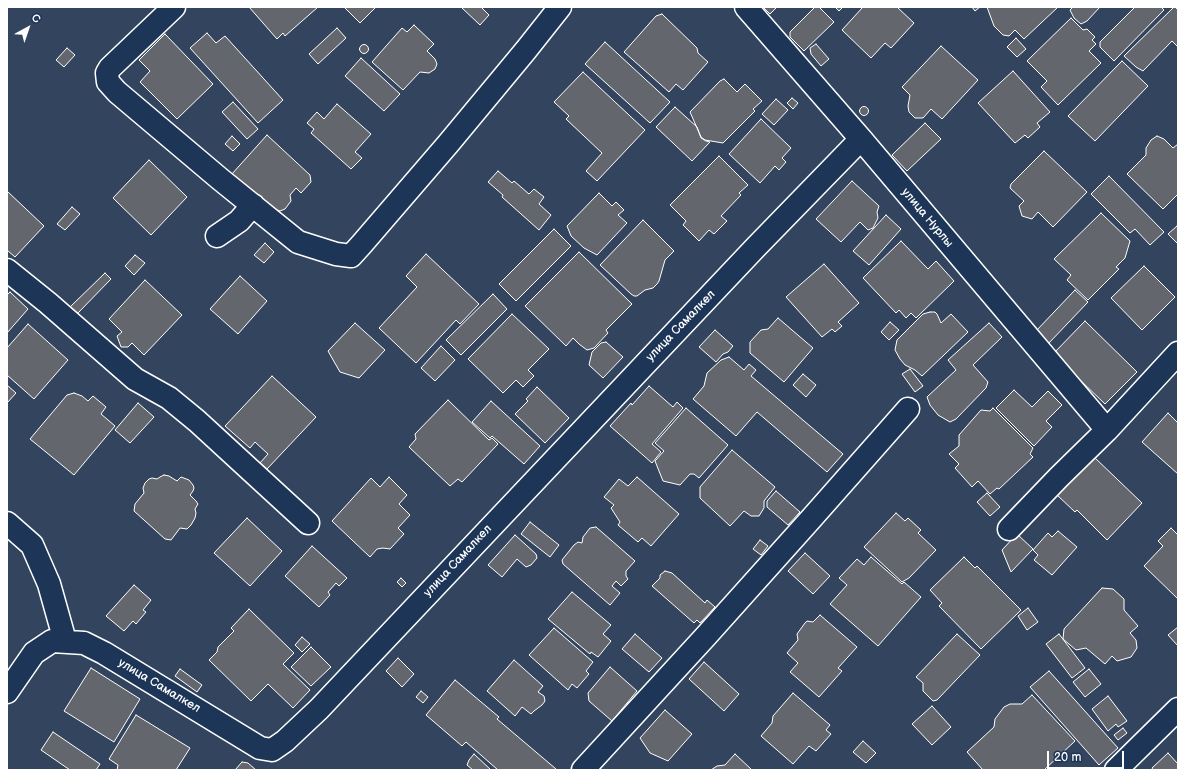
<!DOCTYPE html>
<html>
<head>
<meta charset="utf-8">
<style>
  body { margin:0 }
  #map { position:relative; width:1185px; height:777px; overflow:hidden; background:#32445e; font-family:"Balsamiq Sans",sans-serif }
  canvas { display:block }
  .frame { position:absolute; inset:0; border:8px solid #fff; pointer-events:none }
  .north { position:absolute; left:8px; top:8px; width:40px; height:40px; -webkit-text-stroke:3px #1d3557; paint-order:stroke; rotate:40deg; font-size:11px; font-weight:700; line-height:16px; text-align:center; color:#fff }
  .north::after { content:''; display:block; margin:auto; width:14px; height:18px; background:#fff; clip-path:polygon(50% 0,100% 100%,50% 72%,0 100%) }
  .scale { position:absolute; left:1047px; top:751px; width:77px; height:18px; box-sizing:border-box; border:2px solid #fff; border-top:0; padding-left:5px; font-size:12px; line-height:14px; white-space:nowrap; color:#fff; -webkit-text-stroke:3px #1d3557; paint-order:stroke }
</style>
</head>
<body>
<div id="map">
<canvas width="1185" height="777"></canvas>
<div class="frame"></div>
<div class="north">С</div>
<div class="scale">20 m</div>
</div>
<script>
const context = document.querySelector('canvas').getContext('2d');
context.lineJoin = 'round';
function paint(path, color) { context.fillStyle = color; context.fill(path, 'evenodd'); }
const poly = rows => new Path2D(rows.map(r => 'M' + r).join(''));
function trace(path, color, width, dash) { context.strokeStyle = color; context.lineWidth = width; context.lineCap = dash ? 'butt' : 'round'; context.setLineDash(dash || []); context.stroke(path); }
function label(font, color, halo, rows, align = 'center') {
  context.font = font + ' "Balsamiq Sans",sans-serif'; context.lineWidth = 3; context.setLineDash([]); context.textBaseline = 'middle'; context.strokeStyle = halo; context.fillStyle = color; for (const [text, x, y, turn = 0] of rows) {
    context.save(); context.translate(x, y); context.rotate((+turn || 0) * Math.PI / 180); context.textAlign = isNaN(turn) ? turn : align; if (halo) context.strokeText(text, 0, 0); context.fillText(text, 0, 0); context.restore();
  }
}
const building = poly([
  [249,7,318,7,285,36,283,33,277,39,249,7],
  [347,7,376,7,360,23,345,8,347,7],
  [461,7,481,7,489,15,480,25,461,7],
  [763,7,777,7,770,14,763,7],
  [815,7,819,7,834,22,804,51,790,37,790,32,815,7],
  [835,7,843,7,839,11,835,7],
  [863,7,897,7,914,23,891,48,885,43,871,58,842,30,863,7],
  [972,7,980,7,975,11,972,7],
  [987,7,1058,7,1024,39,1015,30,1009,36,1003,35,994,26,987,7],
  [1073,7,1100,7,1087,21,1081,24,1074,18,1070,10,1073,7],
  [1135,7,1161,7,1164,10,1114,61,1100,47,1100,42,1135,7],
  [1174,7,1175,7,1178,10,1178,47,1172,41,1143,71,1136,67,1124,56,1174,7],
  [662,14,697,48,698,53,708,62,683,90,676,84,669,92,624,52,656,16,662,14],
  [1071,18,1083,30,1087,29,1095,37,1092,40,1096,44,1089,51,1101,63,1058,105,1041,87,1047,81,1027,61,1071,18],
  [414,25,434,44,427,51,435,59,437,64,435,69,429,73,420,72,403,90,372,62,402,28,407,32,414,25],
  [337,28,346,38,318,64,309,54,337,28],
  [207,33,216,43,225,36,283,100,258,123,190,48,207,33],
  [165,34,213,84,177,119,140,82,150,71,139,60,165,34],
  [1016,38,1026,49,1017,57,1007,47,1016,38],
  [605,42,670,102,650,123,585,64,605,42],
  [816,44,829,59,821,66,811,54,810,48,816,44],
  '359.5 49a4.5 4.5 0 1 1 9 0a4.5 4.5 0 1 1-9 0Z',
  [941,46,978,80,942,119,931,109,923,118,915,118,909,112,908,106,910,95,902,87,941,46],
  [67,48,75,55,64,67,56,60,67,48],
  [361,58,400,94,384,111,345,76,361,58],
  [1122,61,1148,86,1095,141,1068,116,1122,61],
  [1013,71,1050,112,1037,123,1040,127,1028,138,1025,135,1015,143,978,103,1013,71],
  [583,72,645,130,597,181,586,171,602,153,566,119,569,116,554,102,583,72],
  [724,79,737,92,745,84,762,101,753,109,755,111,723,143,705,140,701,137,690,112,720,81,724,79],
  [792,98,798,103,793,109,787,103,792,98],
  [776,99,788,110,774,125,762,114,776,99],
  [233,102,258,129,247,139,222,112,233,102],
  [337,104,371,134,355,152,362,158,351,169,311,133,314,129,307,123,317,112,324,119,337,104],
  '859.5 111a4.5 4.5 0 1 1 9 0a4.5 4.5 0 1 1-9 0Z',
  [675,107,697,127,701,138,706,141,710,142,692,161,656,127,675,107],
  [761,119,791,148,782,158,786,162,779,170,775,166,760,183,729,154,761,119],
  [925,123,941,139,907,171,892,155,925,123],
  [267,135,310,175,311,182,301,193,296,188,290,195,291,201,285,209,280,211,273,209,231,175,267,135],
  [232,136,240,144,233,151,225,144,232,136],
  [1157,136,1164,139,1173,148,1178,144,1178,194,1163,209,1127,174,1146,155,1146,148,1151,140,1157,136],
  [1044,151,1087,192,1053,227,1038,212,1032,219,1022,216,1019,206,1024,201,1010,188,1011,184,1044,151],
  [719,156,748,185,739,193,741,195,721,216,727,221,714,234,709,230,699,241,683,225,686,221,670,205,719,156],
  [149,160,187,197,151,235,113,198,149,160],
  [498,171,512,183,514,181,529,194,534,189,544,197,539,204,551,215,539,230,502,197,503,195,488,182,498,171],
  [1109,176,1164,232,1150,245,1135,229,1130,233,1091,194,1109,176],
  [852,181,879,206,877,212,878,218,873,228,868,230,860,222,841,242,816,219,852,181],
  [7,191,44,226,15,257,7,250,7,191],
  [599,193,612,206,616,202,624,210,618,215,627,223,597,255,584,248,571,236,567,226,599,193],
  [72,207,80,214,65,230,57,224,72,207],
  [1101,213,1130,241,1125,258,1116,267,1119,269,1088,300,1067,280,1071,275,1054,259,1101,213],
  [886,215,901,229,869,265,853,251,886,215],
  [643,220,674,251,665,260,659,281,657,284,653,288,645,290,637,296,634,296,631,294,600,265,643,220],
  [1177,226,1178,227,1178,244,1168,234,1177,226],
  [554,229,571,246,516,301,499,284,554,229],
  [901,241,928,269,936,261,954,281,916,318,911,313,906,318,899,310,896,313,863,278,901,241],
  [265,243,274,252,264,263,254,255,265,243],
  [579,252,632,304,606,330,608,333,594,348,587,350,579,344,573,338,566,346,525,306,579,252],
  [426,254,479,304,460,324,456,320,416,363,379,328,417,287,406,276,426,254],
  [135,255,145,263,134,275,125,266,135,255],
  [824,264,859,303,838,322,842,326,835,332,832,329,822,337,786,297,824,264],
  [1144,266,1175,297,1142,330,1111,298,1144,266],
  [105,273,111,279,77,314,70,307,105,273],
  [240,276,267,301,238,334,210,309,240,276],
  [145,280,182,315,144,355,132,343,128,347,121,347,117,336,122,332,109,319,145,280],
  [1075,290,1088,302,1048,344,1036,331,1075,290],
  [10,292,28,309,7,333,7,295,10,292],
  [493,294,507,309,461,355,446,340,493,294],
  [930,312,935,312,937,314,941,323,951,314,968,332,922,376,915,370,905,365,900,359,895,350,897,340,923,314,930,312],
  [512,314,549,349,528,370,534,376,523,387,516,380,503,393,468,359,512,314],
  [778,318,813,348,784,382,750,353,750,342,761,330,768,329,778,318],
  [1085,321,1137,372,1105,404,1053,354,1085,321],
  [890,322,899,330,889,340,881,332,890,322],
  [355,323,385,350,359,378,340,372,328,351,355,323],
  [989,323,1002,337,973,365,988,382,986,388,956,419,950,422,938,415,930,405,927,397,956,370,948,360,989,323],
  [28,324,68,360,34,399,7,375,7,348,28,324],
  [715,330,733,346,728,352,723,354,716,362,699,347,715,330],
  [606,342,623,357,603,378,589,365,592,352,601,343,606,342],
  [441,346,455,360,435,381,421,368,441,346],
  [729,357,744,370,749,364,756,370,751,376,843,454,827,472,757,412,736,436,693,399,704,386,707,373,721,360,729,357],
  [910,369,923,386,915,392,902,374,910,369],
  [803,374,816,385,806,397,793,385,803,374],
  [272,376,316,417,267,469,260,463,268,454,255,442,250,448,225,426,272,376],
  [7,385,16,393,7,403,7,385],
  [649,386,673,407,677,402,683,408,652,444,661,452,652,463,610,426,631,403,632,405,649,386],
  [537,387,569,418,545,443,515,414,528,401,526,399,537,387],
  [1014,390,1032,407,1048,391,1062,405,1046,421,1052,427,1034,446,996,408,1014,390],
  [74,393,82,396,88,401,93,396,106,407,101,414,115,426,74,475,30,439,67,395,74,393],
  [448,400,489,440,492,438,498,444,462,482,458,479,450,486,409,447,416,439,415,434,448,400],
  [491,401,540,446,524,464,492,436,490,438,472,422,491,401],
  [138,403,154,417,130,443,115,430,138,403],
  [686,408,728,445,699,478,694,474,690,474,680,485,663,481,655,461,664,451,655,443,686,408],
  [993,408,1033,448,1030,454,1033,457,999,489,997,488,990,494,978,481,972,487,955,468,959,464,949,454,959,446,959,435,981,410,990,411,993,408],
  [1168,413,1178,423,1178,474,1142,442,1168,413],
  [732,450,775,487,764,501,764,508,759,516,751,516,744,511,730,526,700,498,700,487,732,450],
  [1093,456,1142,503,1107,540,1077,510,1075,512,1056,494,1093,456],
  [164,475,169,476,177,481,181,477,189,480,193,485,194,488,193,491,190,495,196,501,198,504,195,509,196,513,195,518,191,525,187,529,180,528,171,540,165,539,134,511,135,504,144,493,143,488,145,483,149,479,152,478,157,479,160,477,164,475],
  [389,477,407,495,399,504,410,515,398,528,404,534,390,549,383,548,377,549,370,557,332,521,371,478,380,487,389,477],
  [637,477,679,514,651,546,642,538,638,542,618,525,620,522,611,508,614,505,604,497,619,479,628,486,637,477],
  [776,491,800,512,788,525,767,507,767,501,776,491],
  [987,493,1000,507,990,516,977,502,987,493],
  [896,513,905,521,908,518,921,530,918,533,936,550,909,578,902,582,864,547,896,513],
  [247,518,282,551,250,586,214,553,247,518],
  [530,522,559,545,550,557,521,534,530,522],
  [596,527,635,561,626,571,626,576,628,579,621,586,616,581,612,586,620,593,610,605,563,564,562,560,574,545,578,542,582,543,583,537,590,528,596,527],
  [1171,528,1178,535,1178,599,1144,566,1163,546,1158,541,1171,528],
  [1058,531,1077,547,1052,575,1034,560,1038,555,1033,550,1048,533,1052,537,1058,531],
  [1017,534,1033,549,1011,572,1002,550,1017,534],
  [515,535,536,554,537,558,531,565,526,567,517,559,502,577,488,565,515,535],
  [760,540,768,546,761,555,753,549,760,540],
  [312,546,347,578,339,586,336,583,328,592,330,595,319,607,285,576,312,546],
  [805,553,830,576,813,594,788,571,805,553],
  [871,557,902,584,904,582,921,597,878,646,830,604,847,585,839,578,857,559,864,565,871,557],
  [964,557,975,568,977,566,1021,610,981,649,939,606,942,603,930,590,964,557],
  [665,571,672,573,705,603,707,600,715,607,700,623,697,620,694,623,652,586,660,578,660,575,665,571],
  [401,578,406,583,402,587,397,582,401,578],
  [134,585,151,600,143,610,146,612,136,624,133,621,124,631,106,616,134,585],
  [1102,588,1113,589,1124,599,1124,610,1138,626,1130,633,1136,640,1137,648,1131,657,1117,661,1112,656,1105,664,1086,648,1076,650,1063,639,1064,629,1102,588],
  [572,592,611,625,603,634,611,641,598,657,591,652,590,654,548,619,572,592],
  [1028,608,1038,622,1027,630,1018,616,1028,608],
  [249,609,294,653,283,664,310,690,293,708,268,684,251,701,209,660,217,652,218,647,234,631,231,628,249,609],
  [820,615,857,647,838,668,842,671,819,697,790,672,798,663,787,653,798,640,797,634,805,623,807,621,813,622,820,615],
  [1178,627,1178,646,1168,635,1178,627],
  [554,628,593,662,586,671,589,674,577,688,572,684,568,690,529,655,554,628],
  [635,634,662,658,649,672,622,649,635,634],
  [957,634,980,655,937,700,933,701,923,691,923,683,916,677,957,634],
  [1059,634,1085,668,1072,678,1046,644,1059,634],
  [302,637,310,644,302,652,295,645,302,637],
  [311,647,331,667,311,686,291,667,311,647],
  [398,658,414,674,402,687,386,671,398,658],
  [514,660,543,686,538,692,544,696,545,701,542,705,534,711,531,714,522,707,515,716,487,691,514,660],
  [704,662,739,694,724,711,689,679,704,662],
  [610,667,637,691,612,721,589,701,588,693,610,667],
  [91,668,140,699,114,742,64,711,91,668],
  [180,669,202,685,197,692,175,676,180,669],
  [1089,669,1101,684,1085,697,1073,682,1089,669],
  [1049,671,1118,748,1099,765,1030,687,1049,671],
  [455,680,499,717,497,719,556,769,556,770,498,770,466,742,462,746,426,715,455,680],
  [421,691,428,697,423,703,416,697,421,691],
  [793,693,830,725,826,730,831,734,816,751,809,746,793,764,761,736,772,723,773,716,793,693],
  [1032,695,1075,741,1044,770,983,770,967,752,994,727,995,719,1004,707,1010,704,1022,704,1032,695],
  [1108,696,1127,721,1118,727,1116,724,1108,731,1092,709,1108,696],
  [932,706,951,727,932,745,912,724,932,706],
  [665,710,692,734,668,761,650,753,640,738,665,710],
  [136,715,190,748,176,770,117,770,118,765,109,759,136,715],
  [1123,728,1127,733,1118,740,1114,735,1123,728],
  [53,732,100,764,96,770,70,770,41,750,53,732],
  [863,741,876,753,866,763,853,752,863,741],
  [1168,753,1178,764,1178,770,1153,770,1152,768,1168,753],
  [474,754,491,770,473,770,467,765,469,760,474,754],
  [735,754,752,770,711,770,717,766,725,765,735,754],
  [242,762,248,763,256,770,235,770,242,762]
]);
paint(building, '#63666d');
trace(building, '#fff', 1);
const street = poly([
  [174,7,110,68,107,73,108,82,117,92,220,179,298,242,336,254,351,256,361,245,448,144,526,50,560,7],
  [746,7,861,139,1107,430],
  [217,236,239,221,253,205],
  [7,270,48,303,135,379,169,398,197,421,308,523],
  [7,523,32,545,49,584,65,641],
  [1009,529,1059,477,1107,430,1178,353],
  [7,692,34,653,52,641,84,643,104,653,260,748,272,750,285,741,319,709,755,248,861,139],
  [583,770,706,636,810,520,908,409],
  [1116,770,1178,709]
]);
trace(street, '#fff', 25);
trace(street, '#1d3557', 22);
label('12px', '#fff', '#1d3557', [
  ["улица Нурлы",927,218,50],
  ["улица Самалкел",681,326,-46],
  ["улица Самалкел",458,561,-47],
  ["улица Самалкел",159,686,31]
]);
</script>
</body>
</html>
